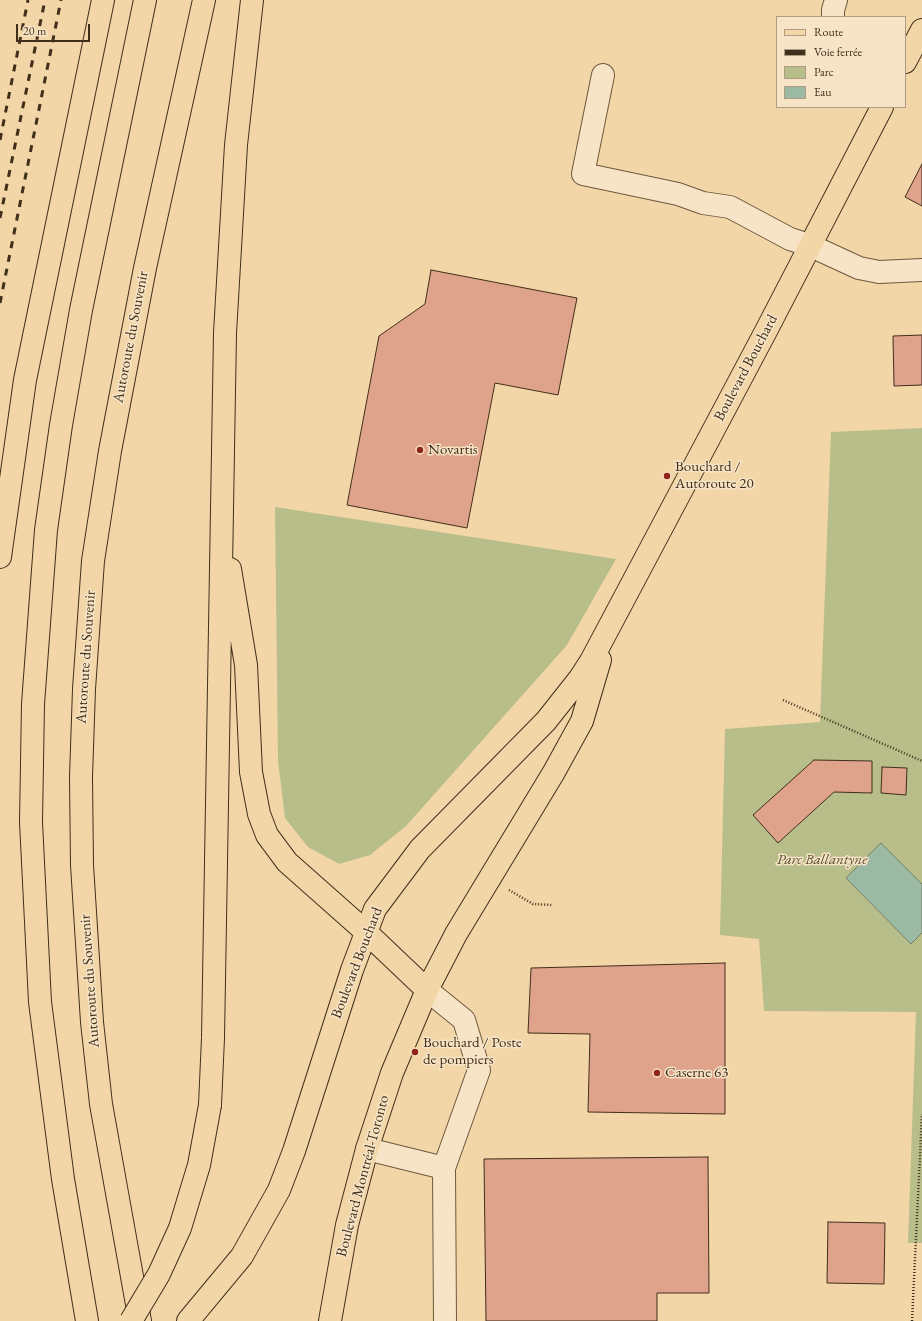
<!DOCTYPE html>
<html>
<head>
<meta charset="utf-8">
<style>
  body { margin:0 }
  #map { position:relative; width:922px; height:1321px; overflow:hidden; background:#f3d6a7; font-family:"EB Garamond",serif }
  canvas { display:block }
  .legend { position:absolute; left:776px; top:16px; width:130px; height:92px; box-sizing:border-box; background:#f7e4c6; border:1px solid #ae9c82; margin:0; padding:5px 7px; list-style:none; font-size:12px; color:#402f1b }
  .legend li { display:flex; align-items:center; gap:8px; height:20px }
  .legend b { width:20px; border:1px solid #ae9c82 }
  .scale { position:absolute; left:16px; top:24px; width:74px; height:18px; box-sizing:border-box; border:2px solid #402f1b; border-top:0; padding-left:5px; font-size:12px; line-height:14px; white-space:nowrap; color:#402f1b; -webkit-text-stroke:3px #f7e4c6; paint-order:stroke }
</style>
</head>
<body>
<div id="map">
<canvas width="922" height="1321"></canvas>
<ul class="legend">
<li><b style="height:5px;background:#f3d6a7"></b>Route</li>
<li><b style="height:5px;background:#402f1b"></b>Voie ferrée</li>
<li><b style="height:11px;background:#b8be8a"></b>Parc</li>
<li><b style="height:11px;background:#9cbaa3"></b>Eau</li>
</ul>
<div class="scale">20 m</div>
</div>
<script>
const context = document.querySelector('canvas').getContext('2d');
context.lineJoin = 'round';
function paint(path, color) { context.fillStyle = color; context.fill(path, 'evenodd'); }
const poly = rows => new Path2D(rows.map(r => 'M' + r).join(''));
function trace(path, color, width, dash) { context.strokeStyle = color; context.lineWidth = width; context.lineCap = dash ? 'butt' : 'round'; context.setLineDash(dash || []); context.stroke(path); }
function label(font, color, halo, rows, align = 'center') {
  context.font = font + ' "EB Garamond",serif'; context.lineWidth = 3; context.setLineDash([]); context.textBaseline = 'middle'; context.strokeStyle = halo; context.fillStyle = color; for (const [text, x, y, turn = 0] of rows) {
    context.save(); context.translate(x, y); context.rotate((+turn || 0) * Math.PI / 180); context.textAlign = isNaN(turn) ? turn : align; if (halo) context.strokeText(text, 0, 0); context.fillText(text, 0, 0); context.restore();
  }
}
paint(poly([
  [922,428,922,1243,908,1243,916,1012,764,1011,759,939,720,935,725,729,820,722,831,432],
  [275,507,616,559,567,645,406,826,370,855,339,864,308,847,285,818,278,761]
]), '#b8be8a');
const water = poly([
  [881,843,922,884,922,933,911,944,846,878,881,843]
]);
paint(water, '#9cbaa3');
trace(water, '#77826d', 1);
const building = poly([
  [922,164,922,206,905,197,922,164],
  [431,270,577,298,558,395,495,383,467,528,347,505,379,336,425,304,431,270],
  [922,335,922,385,894,386,893,336,922,335],
  [814,760,872,761,872,793,834,792,778,843,753,815,814,760],
  [882,767,907,768,906,795,881,793,882,767],
  [725,963,725,1114,588,1112,590,1034,528,1033,531,968,725,963],
  [708,1157,709,1293,657,1293,657,1321,486,1321,484,1159,708,1157],
  [828,1222,885,1223,884,1284,827,1283,828,1222]
]);
paint(building, '#dfa28a');
trace(building, '#402f1b', 1);
const minor = poly([
  [833,17,833,10,836,0],
  [603,75,583,174,678,194,703,203,730,207,790,239,809,245,859,268,879,272,922,270],
  [427,990,464,1020,479,1070,444,1168,445,1321],
  [367,1149,444,1168]
]);
const major = poly([
  [905,62,922,30],
  [366,932,427,990],
  [188,1321,242,1256,279,1190,294,1151,352,970,375,909,420,849,546,721,580,678,591,661,766,331,882,107],
  [330,1321,347,1225,367,1149,392,1073,427,990,456,934,554,772,582,721,600,660]
]);
const highway = poly([
  [0,557,25,380,103,0],
  [230,569,246,665,251,772,259,814,267,835,287,862,366,932],
  [210,1105,213,1038,225,333,236,145,252,0],
  [87,1321,63,1179,40,1002,31,822,33,704,46,530,61,425,81,310,145,0],
  [140,1321,101,1104,92,1022,82,865,81,777,84,689,93,561,110,451,145,268,204,0]
]);
trace(minor, '#6d593e', 24);
trace(major, '#402f1b', 24);
trace(highway, '#402f1b', 24);
trace(poly([
  [783,700,922,761],
  [509,890,533,904,552,905],
  [912,1321,922,1114]
]), '#402f1b', 2.5, [1, 2]);
trace(minor, '#f7e4c6', 22);
trace(major, '#f3d6a7', 22);
trace(highway, '#f3d6a7', 22);
trace(poly([
  [0,140,28,0],
  [0,218,45,0],
  [0,303,61,0]
]), '#402f1b', 3, [7, 7]);
const highwayBridge = poly([
  [131,1321,159,1274,180,1228,199,1165,210,1105]
]);
trace(highwayBridge, '#402f1b', 24, []);
trace(highwayBridge, '#f3d6a7', 22);
for (const [x, y, r, color] of [
  [420,450,4,"#8f2418"],
  [667,476,4,"#8f2418"],
  [415,1052,4,"#8f2418"],
  [657,1073,4,"#8f2418"]
]) { const dot = new Path2D(); dot.arc(x, y, r, 0, 2 * Math.PI); context.fillStyle = color; context.fill(dot); trace(dot, '#f7e4c6', 1.5); }
label('15px', '#402f1b', '#f7e4c6', [
  ["Autoroute du Souvenir",131,337,-79],
  ["Boulevard Bouchard",746,368,-62],
  ["Autoroute du Souvenir",86,657,-86],
  ["Boulevard Bouchard",357,963,-69],
  ["Autoroute du Souvenir",90,981,-94],
  ["Boulevard Montréal-Toronto",363,1176,-75]
]);
label('15px', '#402f1b', '#f7e4c6', [
  ["Novartis",428,450],
  ["Bouchard /",675,467],
  ["Autoroute 20",675,484],
  ["Bouchard / Poste",423,1043],
  ["de pompiers",423,1060],
  ["Caserne 63",665,1073]
], 'left');
label('italic 15px', '#584c31', '#f7e4c6', [
  ["Parc Ballantyne",822,860]
]);
</script>
</body>
</html>
